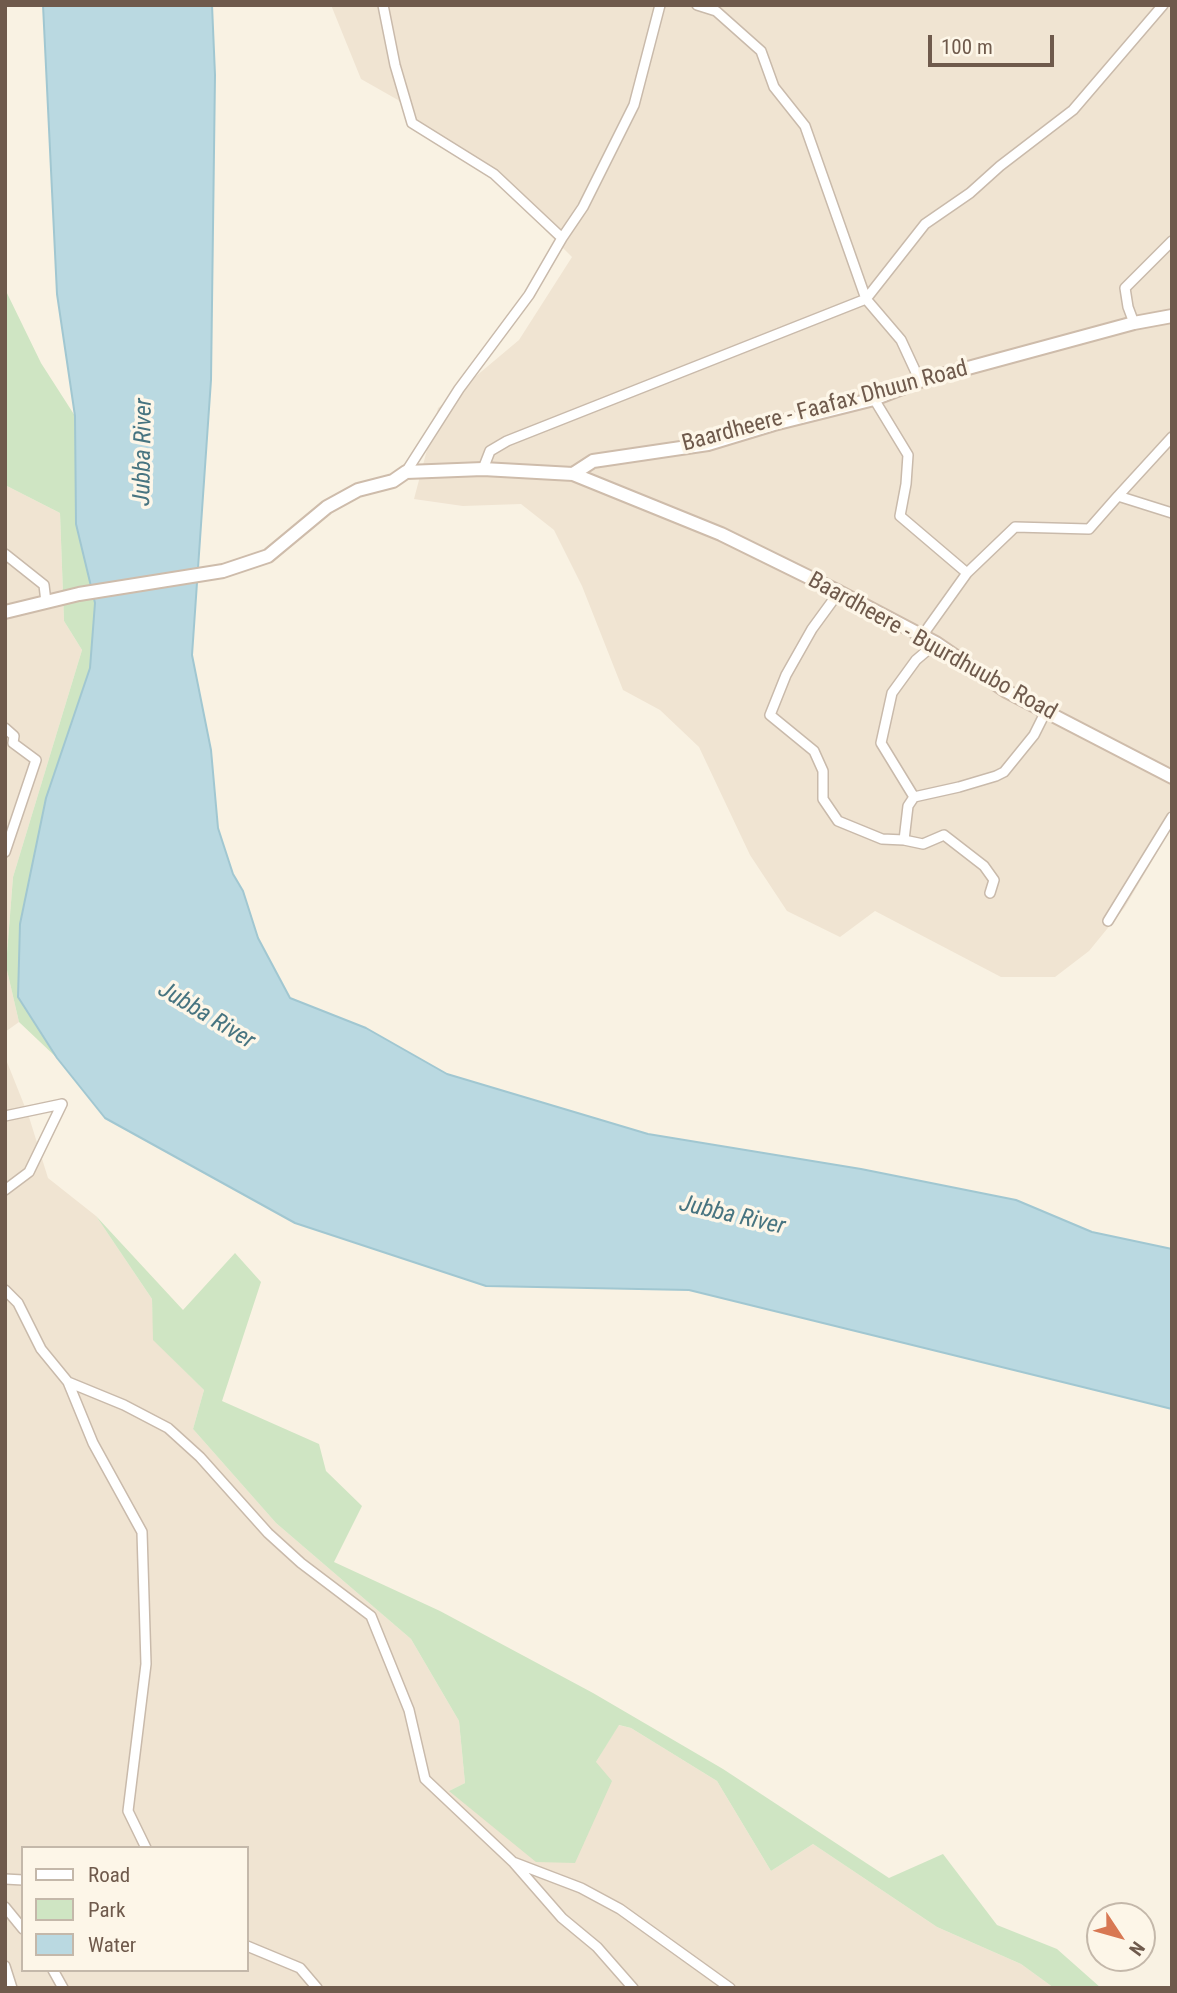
<!DOCTYPE html>
<html>
<head>
<meta charset="utf-8">
<style>
  body { margin:0 }
  #map { position:relative; width:1177px; height:1993px; overflow:hidden; background:#f9f2e3; font-family:"Roboto Condensed",sans-serif }
  canvas { display:block }
  .frame { position:absolute; inset:0; border:7px solid #6f5a4c; pointer-events:none }
  .legend { position:absolute; left:21px; top:1846px; width:228px; height:126px; box-sizing:border-box; background:#fdf6e8; border:2px solid #c4b8aa; margin:0; padding:9px 12px; list-style:none; font-size:21px; color:#6f5a4c }
  .legend li { display:flex; align-items:center; gap:14px; height:35px }
  .legend b { width:35px; border:2px solid #c4b8aa }
  .north { position:absolute; left:1086px; top:1902px; width:70px; height:70px; box-sizing:border-box; background:#fdf6e8; border:2px solid #c4b8aa; border-radius:50%; rotate:126deg; font-size:19px; font-weight:700; line-height:28px; text-align:center; color:#6f5a4c }
  .north::after { content:''; display:block; margin:auto; width:24px; height:32px; background:#d87853; clip-path:polygon(50% 0,100% 100%,50% 72%,0 100%) }
  .scale { position:absolute; left:928px; top:35px; width:126px; height:32px; box-sizing:border-box; border:4px solid #6f5a4c; border-top:0; padding-left:9px; font-size:21px; line-height:24px; white-space:nowrap; color:#6f5a4c; -webkit-text-stroke:5px #fdf6e8; paint-order:stroke }
</style>
</head>
<body>
<div id="map">
<canvas width="1177" height="1993"></canvas>
<div class="frame"></div>
<ul class="legend">
<li><b style="height:9px;background:#fff"></b>Road</li>
<li><b style="height:19px;background:#cfe5c3"></b>Park</li>
<li><b style="height:19px;background:#bad9e1"></b>Water</li>
</ul>
<div class="north">N</div>
<div class="scale">100 m</div>
</div>
<script>
const context = document.querySelector('canvas').getContext('2d');
context.lineJoin = 'round';
function paint(path, color) { context.fillStyle = color; context.fill(path, 'evenodd'); }
const poly = rows => new Path2D(rows.map(r => 'M' + r).join(''));
function trace(path, color, width, dash) { context.strokeStyle = color; context.lineWidth = width; context.lineCap = dash ? 'butt' : 'round'; context.setLineDash(dash || []); context.stroke(path); }
function label(font, color, halo, rows, align = 'center') {
  context.font = font + ' "Roboto Condensed",sans-serif'; context.lineWidth = 7; context.setLineDash([]); context.textBaseline = 'middle'; context.strokeStyle = halo; context.fillStyle = color; for (const [text, x, y, turn = 0] of rows) {
    context.save(); context.translate(x, y); context.rotate((+turn || 0) * Math.PI / 180); context.textAlign = isNaN(turn) ? turn : align; if (halo) context.strokeText(text, 0, 0); context.fillText(text, 0, 0); context.restore();
  }
}
paint(poly([
  [331,5,1172,5,1172,827,1125,907,1089,951,1055,977,1001,977,875,911,840,937,787,911,750,855,699,747,660,710,623,690,582,586,554,530,521,504,463,506,414,499,438,408,519,340,572,257,496,181,437,145,398,100,361,79],
  [5,485,60,513,64,621,82,650,13,877,6,966,19,1022,5,1032],
  [5,1057,29,1117,48,1178,96,1216,152,1299,154,1340,204,1390,193,1429,276,1523,411,1639,459,1721,465,1783,449,1791,596,1762,618,1725,631,1728,717,1781,771,1871,813,1844,937,1927,1021,1964,1054,1988,5,1988],
  [23,1848,247,1848,247,1970,23,1970]
]), '#f0e4d2');
paint(poly([
  [5,289,41,363,75,416,76,524,95,602,90,667,46,798,18,997,57,1058,19,1022,6,966,13,877,82,650,64,621,60,513,5,485],
  [96,1216,183,1310,235,1253,261,1282,222,1401,319,1444,326,1471,362,1506,334,1562,440,1611,593,1693,723,1769,889,1878,943,1854,997,1925,1057,1949,1101,1988,1054,1988,1021,1964,937,1927,813,1844,771,1871,717,1781,631,1728,619,1725,596,1762,612,1781,575,1863,536,1862,449,1791,465,1783,459,1721,411,1639,276,1523,193,1429,204,1390,153,1340,152,1299]
]), '#cfe5c3');
const water = poly([
  [43,5,212,5,215,75,211,380,192,655,211,750,218,828,233,874,243,891,258,938,290,998,366,1028,447,1074,648,1134,861,1169,1016,1200,1092,1232,1172,1249,1172,1409,689,1290,486,1286,295,1223,105,1118,57,1058,18,997,20,924,46,798,90,668,95,603,76,524,75,416,57,294,43,5]
]);
paint(water, '#bad9e1');
trace(water, '#a1c7d1', 2);
const street = poly([
  [383,5,395,65,412,123,494,174,562,238],
  [697,5,716,11,761,51,774,87,805,126,866,299,901,340,920,381],
  [1134,323,1128,307,1125,288,1172,241],
  [874,399,908,455,906,484,900,516,967,573],
  [483,469,490,451,507,441,866,299,925,224,970,193,1000,166,1073,110,1163,5],
  [406,472,459,389,529,295,562,238,583,207,634,105,660,5],
  [1118,496,1172,437],
  [5,554,44,585,46,602],
  [839,592,812,629,786,675,770,715,814,751,823,771,823,799,838,821,882,839,904,840,923,844,944,835,984,866,994,880,990,893],
  [922,636,967,573,1015,527,1089,529,1118,496,1172,513],
  [936,643,916,660,892,693,881,743,914,797,959,787,996,776,1004,772,1034,735,1046,711],
  [5,728,14,736,13,743,36,760,5,852],
  [904,840,908,806,914,797],
  [1108,921,1172,817],
  [5,1116,62,1104],
  [5,1190,29,1172,62,1104],
  [5,1290,18,1303,41,1349,68,1382,124,1405,168,1428,200,1457,268,1533,301,1563,371,1616,409,1710,425,1779,513,1862,581,1888,620,1909,730,1988],
  [68,1382,93,1443,142,1532,146,1664,128,1811,146,1848],
  [514,1863,562,1918,597,1947,633,1988],
  [5,1879,23,1880],
  [5,1907,23,1929],
  [247,1946,300,1968,317,1988],
  [5,1966,12,1988],
  [53,1970,63,1988]
]);
const secondary = poly([
  [573,474,721,534,839,592,936,643,1006,691,1172,777],
  [5,612,79,594,223,571,268,556,327,507,358,490,393,481,406,472,483,469,573,474,593,461,708,444,774,424,874,399,920,381,1134,323,1172,316]
]);
trace(street, '#c9baab', 12);
trace(secondary, '#cebcab', 16);
trace(street, '#fff', 9);
trace(secondary, '#fff', 12);
label('23px', '#6f5a4c', '#fdf6e8', [
  ["Baardheere - Faafax Dhuun Road",825,407,-15],
  ["Baardheere - Buurdhuubo Road",932,647,29]
]);
label('italic 24px', '#477480', '#fdf6e8', [
  ["Jubba River",144,452,-89],
  ["Jubba River",206,1016,31],
  ["Jubba River",732,1216,13]
]);
</script>
</body>
</html>
